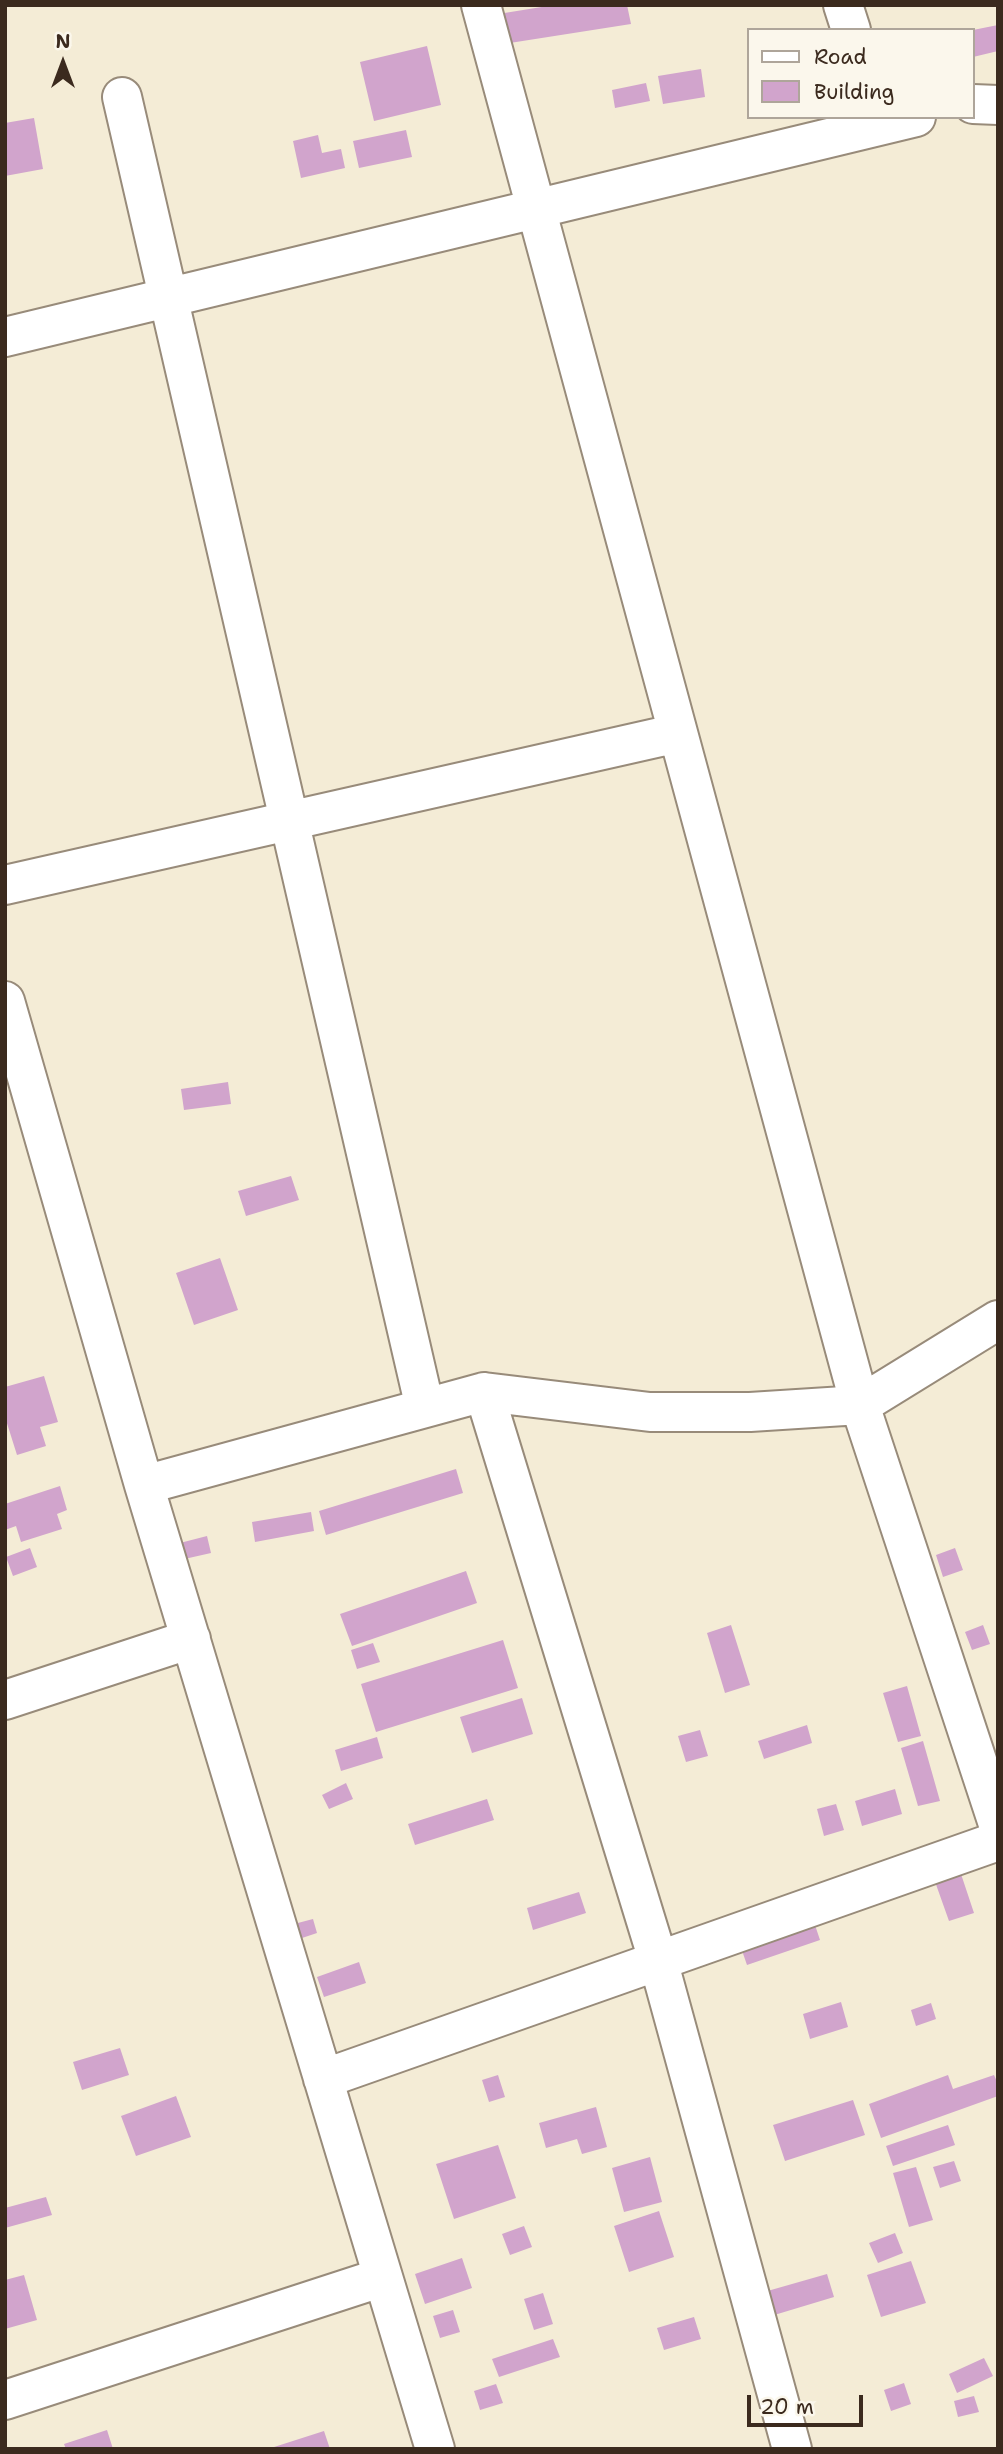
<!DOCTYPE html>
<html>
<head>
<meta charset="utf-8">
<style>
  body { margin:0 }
  #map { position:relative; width:1003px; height:2454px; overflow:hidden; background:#f4ecd6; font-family:"Shantell Sans",sans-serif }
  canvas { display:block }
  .frame { position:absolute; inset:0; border:7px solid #3b2a1e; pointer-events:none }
  .legend { position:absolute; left:747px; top:28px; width:228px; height:91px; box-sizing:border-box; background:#fbf7ec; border:2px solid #aea59a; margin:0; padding:9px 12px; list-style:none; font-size:21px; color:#3b2a1e }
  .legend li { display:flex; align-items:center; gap:14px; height:35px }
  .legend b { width:35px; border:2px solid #aea59a }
  .north { position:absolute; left:28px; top:28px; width:70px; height:70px; -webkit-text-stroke:5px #fbf7ec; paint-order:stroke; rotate:0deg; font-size:19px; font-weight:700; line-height:28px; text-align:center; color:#3b2a1e }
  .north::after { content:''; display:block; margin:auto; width:24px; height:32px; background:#3b2a1e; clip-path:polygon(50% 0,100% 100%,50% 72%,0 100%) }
  .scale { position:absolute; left:747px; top:2395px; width:116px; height:32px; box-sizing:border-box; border:4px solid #3b2a1e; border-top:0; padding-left:9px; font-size:21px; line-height:24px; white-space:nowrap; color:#3b2a1e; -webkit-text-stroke:5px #fbf7ec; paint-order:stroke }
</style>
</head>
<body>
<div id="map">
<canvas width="1003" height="2454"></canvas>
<div class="frame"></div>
<ul class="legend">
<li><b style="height:9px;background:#fff"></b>Road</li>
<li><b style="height:19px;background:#d1a4cc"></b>Building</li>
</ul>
<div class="north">N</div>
<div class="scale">20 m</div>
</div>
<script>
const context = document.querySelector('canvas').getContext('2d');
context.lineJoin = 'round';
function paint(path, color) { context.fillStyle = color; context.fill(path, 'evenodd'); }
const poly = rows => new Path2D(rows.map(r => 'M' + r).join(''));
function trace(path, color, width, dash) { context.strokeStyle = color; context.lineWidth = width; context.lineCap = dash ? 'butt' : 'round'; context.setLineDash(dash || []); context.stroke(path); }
paint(poly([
  [554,5,627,5,631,24,497,45,492,15],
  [998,25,998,51,973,57,973,30],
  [427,46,441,105,374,121,360,62],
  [701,69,705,97,663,104,658,76],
  [646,83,650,101,615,108,612,90],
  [34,118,43,169,5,176,5,123],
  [406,130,412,157,359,168,353,141],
  [318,135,322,153,341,149,345,168,301,178,293,141],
  [228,1082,231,1104,184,1110,181,1089],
  [291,1176,299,1200,246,1216,238,1191],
  [220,1258,238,1310,194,1325,176,1273],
  [44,1376,58,1422,40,1427,46,1446,17,1455,5,1417,5,1387],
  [456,1469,463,1493,326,1535,319,1511],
  [60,1486,67,1510,57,1514,62,1529,21,1542,16,1526,5,1530,5,1504],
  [311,1512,314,1531,255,1542,252,1522],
  [207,1536,211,1553,180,1560,176,1544],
  [30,1548,37,1567,13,1576,6,1557],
  [955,1548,963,1570,943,1577,936,1555],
  [466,1571,477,1603,352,1646,340,1614],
  [731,1625,750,1685,725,1693,707,1633],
  [983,1625,990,1644,972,1650,965,1632],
  [503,1640,518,1688,376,1732,361,1684],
  [373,1643,380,1662,357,1669,351,1650],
  [907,1686,921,1736,898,1742,883,1693],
  [522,1698,533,1734,472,1753,460,1717],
  [807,1725,812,1743,764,1759,758,1741],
  [700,1730,708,1756,686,1762,678,1736],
  [377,1737,383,1758,341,1771,335,1750],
  [923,1741,940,1801,918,1806,901,1748],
  [346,1783,353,1799,329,1809,322,1795],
  [895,1789,902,1814,862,1826,855,1801],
  [487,1799,494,1820,415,1845,408,1824],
  [836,1804,844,1830,824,1836,817,1809],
  [959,1868,974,1913,949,1921,933,1876],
  [579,1892,586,1913,533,1930,527,1908],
  [811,1913,820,1940,747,1965,738,1939],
  [313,1919,317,1933,299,1939,294,1924],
  [359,1962,366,1983,324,1997,317,1977],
  [841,2002,848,2027,810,2039,803,2014],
  [931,2003,936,2019,916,2026,911,2010],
  [120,2048,129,2075,82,2090,73,2062],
  [498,2075,505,2097,489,2102,482,2080],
  [948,2075,953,2089,994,2075,998,2084,998,2096,881,2138,869,2104],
  [176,2096,191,2137,136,2156,121,2116],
  [853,2100,865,2135,785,2161,773,2125],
  [596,2107,607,2147,582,2154,577,2139,546,2148,539,2123],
  [948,2125,955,2145,893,2166,886,2146],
  [498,2145,516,2198,454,2219,436,2164],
  [650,2157,662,2202,624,2212,612,2168],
  [954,2161,961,2181,940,2188,933,2167],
  [916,2167,933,2220,909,2227,893,2173],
  [46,2197,52,2215,5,2228,5,2208],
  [659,2211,674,2257,629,2272,614,2226],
  [524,2226,532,2247,510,2255,502,2234],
  [895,2233,903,2253,878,2263,869,2243],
  [462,2258,472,2288,425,2304,415,2274],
  [911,2261,926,2303,881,2317,867,2275],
  [827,2274,834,2297,771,2316,764,2292],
  [24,2275,37,2320,5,2329,5,2280],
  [543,2293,553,2324,534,2330,524,2299],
  [453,2310,460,2332,440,2338,433,2316],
  [694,2317,701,2339,664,2350,657,2328],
  [553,2339,560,2357,499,2377,492,2359],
  [984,2358,993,2376,957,2393,949,2374],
  [904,2383,911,2404,891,2411,884,2390],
  [496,2384,503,2403,480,2410,474,2391],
  [974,2396,979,2412,958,2417,954,2401],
  [107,2430,113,2449,66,2449,64,2444],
  [324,2431,330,2449,272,2449,271,2448]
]), '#d1a4cc');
const street = poly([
  [481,5,860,1405,998,1824],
  [843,5,851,30],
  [122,97,425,1408],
  [973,104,998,105],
  [5,337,916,117],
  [5,885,678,733],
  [5,1001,144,1485,435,2449],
  [484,1392,658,1960,792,2449],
  [144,1485,484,1392,650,1412,750,1412,860,1405,998,1320],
  [5,1700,191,1639],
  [323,2079,998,1841],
  [5,2400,383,2277]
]);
trace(street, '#988b7a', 42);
trace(street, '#fff', 38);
</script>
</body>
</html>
